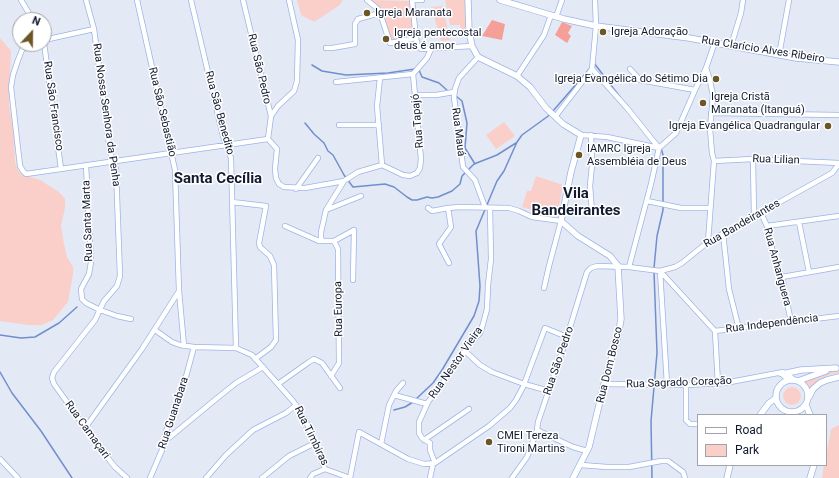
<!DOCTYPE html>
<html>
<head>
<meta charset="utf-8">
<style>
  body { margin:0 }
  #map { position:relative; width:839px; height:478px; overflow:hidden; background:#e4eaf5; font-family:Roboto,sans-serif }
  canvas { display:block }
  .legend { position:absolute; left:697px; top:414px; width:130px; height:52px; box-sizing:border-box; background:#fff; border:1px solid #a0a3ab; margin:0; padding:5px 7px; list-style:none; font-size:12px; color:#111a2e }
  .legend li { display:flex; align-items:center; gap:8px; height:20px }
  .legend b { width:20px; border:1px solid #a0a3ab }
  .north { position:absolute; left:12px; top:12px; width:40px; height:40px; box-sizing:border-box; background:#fff; border:1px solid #a0a3ab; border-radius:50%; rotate:22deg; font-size:11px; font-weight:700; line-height:16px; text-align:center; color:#111a2e }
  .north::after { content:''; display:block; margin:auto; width:14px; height:18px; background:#6b5625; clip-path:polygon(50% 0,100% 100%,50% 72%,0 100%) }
</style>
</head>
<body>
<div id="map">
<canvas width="839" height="478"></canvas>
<ul class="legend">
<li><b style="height:5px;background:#fff"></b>Road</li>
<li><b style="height:11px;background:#facfca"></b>Park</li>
</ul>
<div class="north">N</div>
</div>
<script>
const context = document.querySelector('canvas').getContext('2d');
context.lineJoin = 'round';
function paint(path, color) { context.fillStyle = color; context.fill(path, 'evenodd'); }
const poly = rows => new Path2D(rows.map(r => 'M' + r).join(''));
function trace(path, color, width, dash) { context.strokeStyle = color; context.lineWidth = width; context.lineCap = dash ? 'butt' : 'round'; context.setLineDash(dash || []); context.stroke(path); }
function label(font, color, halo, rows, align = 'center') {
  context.font = font + ' Roboto,sans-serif'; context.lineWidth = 3; context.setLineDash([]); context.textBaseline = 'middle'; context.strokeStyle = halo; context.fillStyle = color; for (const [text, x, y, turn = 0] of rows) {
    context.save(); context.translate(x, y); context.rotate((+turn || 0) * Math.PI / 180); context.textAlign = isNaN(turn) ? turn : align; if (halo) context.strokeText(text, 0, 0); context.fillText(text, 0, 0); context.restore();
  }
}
paint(poly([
  [297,0,343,0,340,5,314,22,301,15],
  [370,0,411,1,415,37,391,41,379,8],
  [445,0,465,0,467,31,461,30,460,25,450,25],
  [443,6,450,40,441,41,431,7],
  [0,38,11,51,9,104,14,134,15,162,18,170,21,174,40,180,59,192,65,199,65,208,61,226,64,244,67,257,73,267,73,274,68,302,53,320,42,325,28,325,0,321],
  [504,122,515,136,496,149,486,135],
  [536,176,563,185,557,217,522,207,527,191,531,191],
  [839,370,839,373,831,374,818,380,810,388,805,382,817,375,826,372],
  '783 396a9 9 0 1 1 18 0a9 9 0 1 1-18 0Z',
  [839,425,839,478,822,478,824,465,826,465,826,457,831,429]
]), '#facfca');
paint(poly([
  [492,20,505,24,502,40,482,36],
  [562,22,572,26,568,33,571,36,567,43,555,35]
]), '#f4a099');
trace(poly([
  [594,63,620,97],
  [312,65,322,71,346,75,388,73,415,69],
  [419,70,422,77,439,83,448,91],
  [456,96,462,101,467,123,465,148,475,164],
  [553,111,591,67],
  [305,123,314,134,324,143,328,151,333,155,344,175,353,187,385,184,394,187,407,197,412,200,417,200,427,197,432,198,438,197,452,191,460,184,462,176,474,164,497,155,516,143],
  [654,268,657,236,663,210,663,155,661,148],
  [0,335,21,338,35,337,59,323,77,307],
  [0,372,12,393,41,431,72,478],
  [416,399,433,383,442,370,474,316,479,301,480,286,476,231,497,181,504,171,517,142,522,135,551,114],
  [394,410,405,407,413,402],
  [652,478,651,421,657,353,654,272]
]), '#718ecd', 1.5);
const minor = poly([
  [21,0,33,20],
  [86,0,94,29,110,152,116,169,120,276,117,286,104,301,95,320,54,372,52,378,54,384,103,452,115,467,127,478],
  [137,0,175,170,179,291,184,346],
  [191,0,223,136,231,158,236,348],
  [243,0,271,116,268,139],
  [367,0,378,9,380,13,390,43,416,38],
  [412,0,416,38,418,46,421,49,472,46],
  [412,0,422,0],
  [556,17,562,0],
  [44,40,94,29],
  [44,43,61,169],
  [30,44,22,50,18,60,13,75,11,87,20,166,23,171,26,174,268,139],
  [731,46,741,13,743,0],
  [326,48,332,48,355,44,355,24,358,19,380,13],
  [779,55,789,0],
  [478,57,459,78,455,89,454,97,463,167,475,180,485,207],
  [706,68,709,77,713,95,710,129,712,153,714,161,708,242],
  [592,69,627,108,659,148],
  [630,69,640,80,695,90],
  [413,74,427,58,431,49],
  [517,76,544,35,551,15],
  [380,78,377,106,382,165],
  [336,82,413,74],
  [416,95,436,95,454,92],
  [711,113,839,115],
  [271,116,278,106,294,91,297,81,298,40,289,0],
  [555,117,592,69,596,26,595,0],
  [339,125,379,125],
  [581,135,607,137,659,148],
  [591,135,592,165,590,186,592,212],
  [268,139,277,149,275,169,276,178,279,184,284,187,305,188,344,181,358,172,382,165],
  [753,159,754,216],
  [714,161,753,159,839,163],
  [86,165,91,262,89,274,81,289,82,299,86,303,100,310,117,316,131,319],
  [382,165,403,175,410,176,417,173,420,168,421,159,413,74],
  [296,189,318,158],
  [647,201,681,208,710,208],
  [232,202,266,206,259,243,260,247,270,256,274,265,276,340,271,347,255,359],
  [428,208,432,211,448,208,460,207,509,208,519,211,532,217,561,221,549,266,544,288],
  [448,208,451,227,439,244,449,263],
  [326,210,361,196],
  [761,213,767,226,775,261,782,277,791,322],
  [799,222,809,272],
  [285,226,319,241,334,241,354,230],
  [767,226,839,216],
  [723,233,729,289,739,329],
  [323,241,321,238,321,232,326,210,344,181],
  [629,267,651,184,659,148,676,133,695,90,706,68,715,42],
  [660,271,667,384],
  [660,271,715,331],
  [782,277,839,267],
  [353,280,354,230],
  [155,330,172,342,180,345,194,347,236,348,252,355,293,401,300,411,308,426,325,469],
  [715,331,839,316],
  [715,331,718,384],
  [465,351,480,365,492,372,524,384,549,391],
  [779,373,783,375,788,380],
  [331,376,339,363,338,249,334,241],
  [278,384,309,362,314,359,322,363,340,388],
  [604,384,686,385,725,383,783,372,789,375,794,380],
  [686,385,686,420,690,424,698,424],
  [394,395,427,404],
  [85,428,142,349,179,291],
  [537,430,573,447,587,451],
  [424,440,469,409],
  [164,442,216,399,236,383,263,367],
  [381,444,389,405,396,391,403,383],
  [0,459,18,478],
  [435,463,430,450,430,443,422,438,419,433,419,422,428,402,447,377,452,368,469,345,480,333,483,324,487,309,488,285,491,259,490,208],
  [581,465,607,467,629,467,661,461,668,461,683,472,685,478],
  [325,469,350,478],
  [150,478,162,450,167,428,184,384,194,347],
  [206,478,226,455,253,430,286,413,296,405],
  [262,478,289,456,315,443],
  [310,478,313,474,325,469],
  [350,478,359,432,408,459,424,464,435,463,489,426,510,408,516,400,523,387,545,328,567,337],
  [430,478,433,464],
  [512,478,527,457,537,430,538,422,567,337,587,272,591,268,597,266,629,267,660,271,675,267,682,263,708,242,832,173,839,164]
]);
const tertiary = poly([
  [468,0,469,31,472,46,478,57,517,76,530,87,546,108,563,124,581,135,571,172,561,221,578,236,610,256,618,266,621,319,618,336,604,384,589,447,573,478],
  [500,0,564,19,596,26,689,38,796,58,839,62],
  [787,373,801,370,836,368],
  '776 396a16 16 0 1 1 32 0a16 16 0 1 1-32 0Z',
  [798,381,826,371],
  [809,397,813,389,820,383,827,380,839,377],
  [806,405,810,415],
  [760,415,769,403,776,398],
  [727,478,730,465],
  [810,478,814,465]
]);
trace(minor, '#9bb4ea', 6);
trace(tertiary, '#9bb4ea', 7);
trace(minor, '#fff', 4.5);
trace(tertiary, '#fff', 5.5);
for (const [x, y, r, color] of [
  [367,13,4,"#6b5625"],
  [603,32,4,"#6b5625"],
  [386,39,4,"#6b5625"],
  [716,79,4,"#6b5625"],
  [703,103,4,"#6b5625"],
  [828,126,4,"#6b5625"],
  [579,155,4,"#6b5625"],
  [489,442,4,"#6b5625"]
]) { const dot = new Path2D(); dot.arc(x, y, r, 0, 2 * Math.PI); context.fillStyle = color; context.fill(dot); trace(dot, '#fff', 1.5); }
label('11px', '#111a2e', '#fff', [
  ["Igreja Maranata",375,13],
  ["Igreja Adoração",611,32],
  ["Igreja pentecostal",394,33],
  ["deus é amor",394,46],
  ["Igreja Evangélica do Sétimo Dia",708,79,"right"],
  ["Igreja Cristã",711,97],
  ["Maranata (Itanguá)",711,110],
  ["Igreja Evangélica Quadrangular",820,126,"right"],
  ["IAMRC Igreja",587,149],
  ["Assembléia de Deus",587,162],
  ["CMEI Tereza",497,436],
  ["Tironi Martins",497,449]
], 'left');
label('11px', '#111a2e', '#fff', [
  ["Rua Clarício Alves Ribeiro",763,50,9],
  ["Rua São Pedro",259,69,77],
  ["Rua São Francisco",53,106,82],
  ["Rua São Sebastião",162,112,77],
  ["Rua São Benedito",219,113,75],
  ["Rua Nossa Senhora da Penha",106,115,82],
  ["Rua Tapajó",418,121,-95],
  ["Rua Mauá",458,132,83],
  ["Rua Lilian",776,160,2],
  ["Rua Santa Marta",88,221,-92],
  ["Rua Bandeirantes",742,224,-30],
  ["Rua Anhanguera",777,267,75],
  ["Rua Europa",339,309,-91],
  ["Rua Independência",772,324,-7],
  ["Rua São Pedro",559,361,-71],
  ["Rua Nestor Vieira",456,363,-55],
  ["Rua Dom Bosco",610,365,-76],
  ["Rua Sagrado Coração",679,383,-2],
  ["Rua Guanabara",174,413,-72],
  ["Rua Camaçari",87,430,54],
  ["Rua Timbiras",311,436,64]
]);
label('bold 15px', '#111a2e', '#fff', [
  ["Santa Cecília",218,179],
  ["Vila",576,194],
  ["Bandeirantes",576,211]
]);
</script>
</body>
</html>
